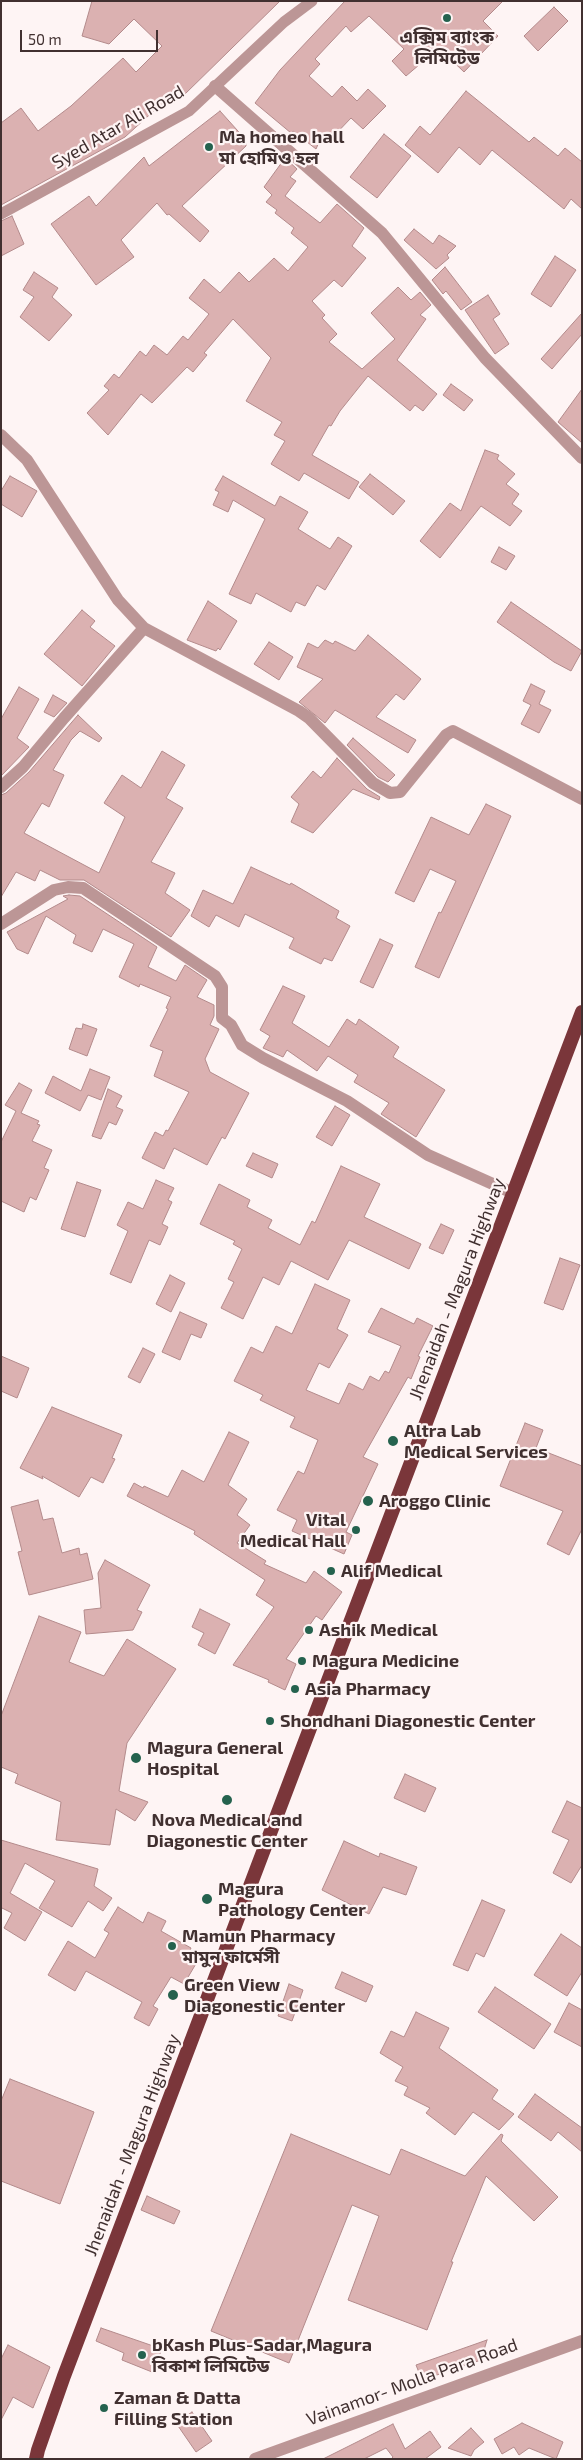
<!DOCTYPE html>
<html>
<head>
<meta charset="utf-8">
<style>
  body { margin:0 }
  #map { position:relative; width:583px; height:2460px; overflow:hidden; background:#fef4f4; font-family:"Exo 2",sans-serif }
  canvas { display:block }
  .frame { position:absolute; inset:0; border:2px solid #413030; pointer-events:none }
  .scale { position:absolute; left:20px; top:30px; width:138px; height:22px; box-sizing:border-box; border:2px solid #413030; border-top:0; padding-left:6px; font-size:15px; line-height:18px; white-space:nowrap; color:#413030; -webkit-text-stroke:4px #fef4f4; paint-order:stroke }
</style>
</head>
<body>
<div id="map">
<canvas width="583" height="2460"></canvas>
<div class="frame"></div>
<div class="scale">50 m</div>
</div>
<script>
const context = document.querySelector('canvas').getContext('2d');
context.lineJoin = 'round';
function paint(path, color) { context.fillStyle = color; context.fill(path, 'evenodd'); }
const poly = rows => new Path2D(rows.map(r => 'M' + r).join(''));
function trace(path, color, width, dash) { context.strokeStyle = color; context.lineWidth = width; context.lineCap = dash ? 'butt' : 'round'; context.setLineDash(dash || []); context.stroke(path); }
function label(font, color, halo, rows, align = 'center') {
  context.font = font + ' "Exo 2","Noto Sans Bengali",sans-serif'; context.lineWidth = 4.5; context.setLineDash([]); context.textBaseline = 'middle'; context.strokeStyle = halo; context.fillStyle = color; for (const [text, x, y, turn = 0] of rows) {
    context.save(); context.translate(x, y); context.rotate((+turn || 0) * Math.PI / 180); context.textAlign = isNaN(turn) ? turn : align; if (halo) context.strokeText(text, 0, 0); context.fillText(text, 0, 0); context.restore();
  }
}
const building = poly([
  [92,1,280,1,184,95,178,89,125,137,1,205,1,123,21,108,38,131,71,106,123,58,136,72,162,46,134,19,109,44,82,36,92,1],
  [345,1,503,1,483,21,498,36,464,72,439,48,406,76,392,61,404,49,369,16,351,32,346,26,315,59,320,64,309,76,332,97,342,86,357,101,368,89,386,106,363,129,351,118,330,140,323,133,316,149,293,131,291,133,255,103,280,70,345,1],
  [554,7,568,21,538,51,524,36,554,7],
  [466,91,529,142,534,137,558,156,565,148,582,162,582,209,571,199,564,209,492,150,480,165,459,147,438,173,405,145,420,126,430,135,466,91],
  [220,111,246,140,246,146,182,206,209,231,200,242,169,214,167,215,157,203,121,240,134,257,96,285,51,224,89,196,96,206,144,157,149,166,220,111],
  [384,134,411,156,377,198,350,177,384,134],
  [285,158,297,169,290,177,296,181,285,196,320,223,337,204,364,228,352,246,366,258,342,287,334,280,312,301,325,315,322,318,337,334,329,342,362,369,395,339,371,313,398,287,411,300,420,292,431,305,420,315,426,319,397,360,437,394,423,411,415,405,410,411,368,376,340,411,331,426,329,425,312,455,359,482,349,499,304,473,299,481,271,464,285,441,274,435,282,422,246,401,271,358,233,319,204,353,207,355,193,372,187,367,152,403,141,394,108,435,87,413,109,390,104,386,114,374,119,378,140,351,146,356,154,345,167,355,183,336,188,340,209,314,189,298,204,279,220,293,239,272,249,282,274,258,288,271,308,247,291,233,294,228,275,213,277,210,266,202,272,195,264,187,285,158],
  [12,216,24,244,1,256,1,221,12,216],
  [414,229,433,244,439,235,456,246,447,255,449,258,436,269,404,240,414,229],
  [555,256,576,270,551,307,531,294,555,256],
  [445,267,472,302,461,310,446,291,443,294,432,280,445,267],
  [34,272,58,288,52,297,72,315,49,341,20,317,34,297,23,290,34,272],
  [488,295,500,314,493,319,509,344,495,354,465,310,488,295],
  [582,313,582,334,552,369,541,359,582,313],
  [451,384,473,400,464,411,443,395,451,384],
  [582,389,582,443,558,422,582,389],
  [485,450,499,455,497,459,515,474,506,484,519,494,512,504,522,511,510,526,481,506,440,558,420,541,450,503,461,511,485,450],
  [370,474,405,501,393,515,359,487,370,474],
  [10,476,37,491,22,517,1,504,1,491,10,476],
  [223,476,275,506,280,496,308,512,298,529,330,549,338,537,352,546,325,590,317,585,305,606,296,602,291,612,256,593,251,604,229,594,265,519,233,500,228,512,213,505,219,492,215,490,223,476],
  [499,547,515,556,506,570,491,562,499,547],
  [208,601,237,621,220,650,218,648,216,651,187,640,208,601],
  [511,602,582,651,571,671,554,662,497,622,511,602],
  [82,610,95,621,90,627,115,646,82,686,44,654,82,610],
  [368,635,421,679,404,700,396,694,376,717,416,740,408,753,335,710,325,723,299,702,323,679,297,667,308,643,318,648,325,640,333,644,335,641,355,651,368,635],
  [269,642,293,657,279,680,254,664,269,642],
  [531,684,545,691,539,704,551,710,539,733,521,724,531,705,523,701,531,684],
  [19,687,39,699,17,738,29,747,1,776,1,719,19,687],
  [53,695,67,703,54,717,44,712,53,695],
  [78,715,102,738,99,742,80,731,71,740,53,770,64,775,49,807,42,803,24,833,99,873,125,817,104,803,122,775,141,788,162,751,185,765,166,798,183,808,151,862,175,873,165,893,190,910,171,937,84,880,60,880,40,870,35,881,16,872,1,897,1,795,6,793,29,772,78,715],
  [353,738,395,775,388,782,378,777,347,745,353,738],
  [337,758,367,789,380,797,379,800,353,789,313,833,291,822,299,804,291,797,313,771,321,778,337,758],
  [486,804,511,816,439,978,415,967,439,912,441,913,456,881,430,869,414,902,395,893,431,817,469,835,486,804],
  [251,867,290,885,291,883,339,911,336,918,350,926,332,961,324,958,321,964,289,948,294,938,245,914,239,927,216,915,209,927,191,916,203,890,233,904,251,867],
  [69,895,80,896,157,947,148,967,176,981,185,965,207,980,197,997,214,1005,214,1016,210,1025,219,1029,205,1059,210,1072,249,1093,225,1139,222,1137,207,1165,174,1148,164,1169,142,1158,155,1132,163,1136,166,1130,168,1131,189,1092,154,1076,163,1051,150,1046,168,1009,166,1008,171,997,140,984,139,987,119,977,134,944,103,929,92,952,73,943,76,935,46,916,28,954,17,949,7,932,68,899,63,896,69,895],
  [380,939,393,945,373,988,360,982,380,939],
  [283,986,305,996,292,1023,329,1047,347,1019,356,1025,359,1019,399,1047,393,1057,445,1090,416,1137,381,1114,389,1103,354,1082,358,1075,328,1056,317,1071,287,1050,283,1057,263,1048,270,1036,260,1030,283,986],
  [83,1024,97,1029,87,1056,69,1049,76,1028,82,1029,83,1024],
  [90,1069,110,1077,101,1100,88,1095,80,1111,45,1093,53,1076,81,1091,90,1069],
  [19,1083,32,1090,21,1113,39,1121,37,1124,40,1125,32,1141,52,1150,44,1168,49,1170,36,1200,30,1197,24,1212,1,1201,1,1142,16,1111,5,1105,19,1083],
  [108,1089,122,1096,116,1107,123,1110,116,1125,109,1122,101,1139,92,1136,108,1089],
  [335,1106,350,1115,332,1146,316,1137,335,1106],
  [253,1153,278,1164,272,1178,246,1166,253,1153],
  [341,1166,380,1184,364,1217,421,1244,409,1269,349,1240,328,1280,291,1261,279,1285,263,1277,243,1319,221,1308,234,1282,228,1279,242,1249,233,1244,235,1241,200,1224,219,1184,250,1200,247,1207,272,1220,268,1228,300,1245,312,1221,315,1223,341,1166],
  [156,1180,174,1188,168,1200,172,1202,162,1224,168,1227,160,1245,149,1240,131,1283,110,1274,128,1231,117,1225,128,1202,143,1209,156,1180],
  [77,1182,101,1190,85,1237,61,1229,77,1182],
  [441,1224,454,1230,443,1254,429,1248,441,1224],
  [560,1258,580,1265,563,1310,544,1303,560,1258],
  [170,1275,185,1283,171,1312,156,1304,170,1275],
  [315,1284,350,1300,337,1329,348,1335,329,1368,319,1363,306,1390,339,1404,349,1383,363,1390,370,1376,379,1381,385,1371,389,1373,401,1346,368,1332,381,1308,414,1324,417,1318,433,1326,418,1356,420,1357,411,1379,408,1377,363,1457,378,1464,346,1532,352,1535,344,1554,292,1531,297,1520,277,1510,298,1471,304,1474,318,1440,290,1427,295,1417,260,1400,263,1395,234,1381,251,1347,263,1353,276,1326,292,1334,315,1284],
  [180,1312,207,1324,201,1338,191,1334,180,1360,162,1352,180,1312],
  [143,1348,155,1354,140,1383,128,1377,143,1348],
  [1,1356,29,1368,17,1398,1,1391,1,1356],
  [52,1407,122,1435,112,1458,115,1459,103,1483,91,1477,79,1497,42,1476,43,1479,20,1468,52,1407],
  [525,1423,543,1430,536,1448,582,1466,582,1529,569,1555,547,1544,563,1511,500,1486,525,1423],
  [229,1432,249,1442,228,1485,247,1499,237,1515,250,1525,237,1543,266,1561,264,1564,306,1583,314,1571,342,1592,322,1620,316,1616,286,1659,296,1664,285,1690,268,1682,269,1680,233,1665,274,1607,256,1595,265,1580,194,1534,195,1531,127,1496,134,1483,143,1488,144,1486,168,1497,182,1470,204,1482,229,1432],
  [38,1500,43,1520,53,1518,62,1553,79,1548,80,1555,87,1553,93,1579,29,1595,18,1552,22,1551,11,1507,38,1500],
  [105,1560,150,1585,137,1610,142,1612,133,1630,86,1634,84,1610,101,1608,98,1573,105,1560],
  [200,1609,230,1624,215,1654,198,1645,204,1633,192,1627,200,1609],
  [39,1616,81,1632,69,1662,104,1676,127,1639,176,1669,127,1743,119,1791,148,1802,135,1821,116,1809,110,1845,56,1840,61,1802,15,1783,18,1774,1,1767,1,1716,39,1616],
  [405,1774,436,1788,425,1812,394,1798,405,1774],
  [567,1801,582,1808,582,1865,571,1883,553,1873,569,1840,552,1832,567,1801],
  [1,1840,98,1869,94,1886,112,1898,103,1911,88,1901,72,1927,39,1908,55,1881,25,1863,10,1893,42,1912,25,1941,4,1928,12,1913,2,1908,1,1910,1,1840],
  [344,1841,379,1857,380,1853,417,1867,406,1895,383,1887,369,1914,322,1890,344,1841],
  [482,1900,505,1910,484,1957,476,1953,468,1971,453,1965,482,1900],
  [118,1907,143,1923,148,1912,166,1921,161,1931,191,1948,187,1957,197,1962,184,1984,171,1977,153,2006,158,2009,149,2026,134,2018,142,2002,86,1971,75,1991,48,1975,68,1941,95,1958,109,1933,104,1930,118,1907],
  [561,1934,582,1948,582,1972,567,1996,534,1975,561,1934],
  [342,1972,373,1986,366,2002,335,1988,342,1972],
  [289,1984,303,1990,292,2021,278,2016,289,1984],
  [495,1987,551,2024,534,2049,478,2012,495,1987],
  [569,2003,582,2010,582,2047,554,2032,569,2003],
  [416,2012,449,2028,439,2048,498,2090,492,2099,514,2114,499,2130,473,2112,455,2135,426,2113,430,2108,404,2095,408,2087,395,2081,403,2067,380,2053,391,2031,404,2037,416,2012],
  [10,2079,94,2112,60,2204,1,2181,1,2101,10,2079],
  [535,2094,582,2128,582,2152,558,2132,551,2141,518,2117,535,2094],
  [291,2134,390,2175,401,2149,465,2176,501,2134,503,2135,501,2141,558,2197,534,2221,486,2176,451,2262,453,2262,427,2330,348,2300,379,2216,352,2205,289,2363,211,2331,291,2134],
  [147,2196,180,2211,174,2224,141,2210,147,2196],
  [101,2328,162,2349,152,2372,122,2360,124,2353,96,2341,101,2328],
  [487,2340,481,2360,422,2380,416,2365,487,2340],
  [8,2345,50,2367,33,2408,13,2397,1,2420,1,2359,8,2345],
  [192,2412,212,2441,196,2452,176,2423,192,2412],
  [522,2423,563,2442,556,2459,529,2448,519,2455,514,2447,502,2454,494,2439,522,2423],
  [393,2424,405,2449,430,2431,441,2447,425,2459,391,2459,393,2457,386,2448,364,2459,323,2459,393,2424],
  [471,2428,484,2442,474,2450,471,2456,448,2448,471,2428]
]);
paint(building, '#dbb1b1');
trace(building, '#b38a8b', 1);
trace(poly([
  [1,214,189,111,284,22,312,1]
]), '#bc9696', 11);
trace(poly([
  [215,86,382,233,485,358,582,458],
  [1,435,27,460,118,600,144,628,299,711,309,718,373,783,390,793,400,792,446,735,453,731,582,799],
  [1,787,23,767,64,718,144,628],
  [1,924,54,890,68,887,83,888,215,976,222,987,222,1018,231,1025,242,1045,263,1058,347,1101,428,1155,513,1193],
  [255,2459,582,2341]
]), '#bc9696', 12);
trace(poly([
  [36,2459,38,2450,64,2376,582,1012]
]), '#7a363a', 14);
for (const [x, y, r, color] of [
  [447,18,5,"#25624e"],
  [209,147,5,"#25624e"],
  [393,1441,6,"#25624e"],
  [368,1501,6,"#25624e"],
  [356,1530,5,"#25624e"],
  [331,1571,5,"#25624e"],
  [309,1630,5,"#25624e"],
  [302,1661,5,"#25624e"],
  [295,1689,5,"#25624e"],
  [270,1721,5,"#25624e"],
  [136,1758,6,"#25624e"],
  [227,1800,6,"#25624e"],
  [207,1899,6,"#25624e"],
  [172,1946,5,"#25624e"],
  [173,1995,6,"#25624e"],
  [142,2355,5,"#25624e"],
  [104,2408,5,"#25624e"]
]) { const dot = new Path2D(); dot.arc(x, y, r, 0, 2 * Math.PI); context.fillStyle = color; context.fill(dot); trace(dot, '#fef4f4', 2); }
label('bold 18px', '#413030', '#fef4f4', [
  ["এক্সিম ব্যাংক",447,37,"center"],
  ["লিমিটেড",447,58,"center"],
  ["Ma homeo hall",219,137],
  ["মা হোমিও হল",219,158],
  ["Altra Lab",404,1431],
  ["Medical Services",404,1452],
  ["Aroggo Clinic",379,1501],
  ["Vital",346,1520,"right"],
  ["Medical Hall",346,1541,"right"],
  ["Alif Medical",341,1571],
  ["Ashik Medical",319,1630],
  ["Magura Medicine",312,1661],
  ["Asia Pharmacy",305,1689],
  ["Shondhani Diagonestic Center",280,1721],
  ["Magura General",147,1748],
  ["Hospital",147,1769],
  ["Nova Medical and",227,1820,"center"],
  ["Diagonestic Center",227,1841,"center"],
  ["Magura",218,1889],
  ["Pathology Center",218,1910],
  ["Mamun Pharmacy",182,1936],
  ["মামুন ফার্মেসী",182,1957],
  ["Green View",184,1985],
  ["Diagonestic Center",184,2006],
  ["bKash Plus-Sadar,Magura",152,2345],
  ["বিকাশ লিমিটেড",152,2366],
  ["Zaman & Datta",114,2398],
  ["Filling Station",114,2419]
], 'left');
label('18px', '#413030', '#fef4f4', [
  ["Syed Atar Ali Road",118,127,-30],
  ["Jhenaidah - Magura Highway",457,1289,-69],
  ["Jhenaidah - Magura Highway",132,2145,-69],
  ["Vainamor- Molla Para Road",412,2382,-20]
]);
</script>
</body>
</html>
